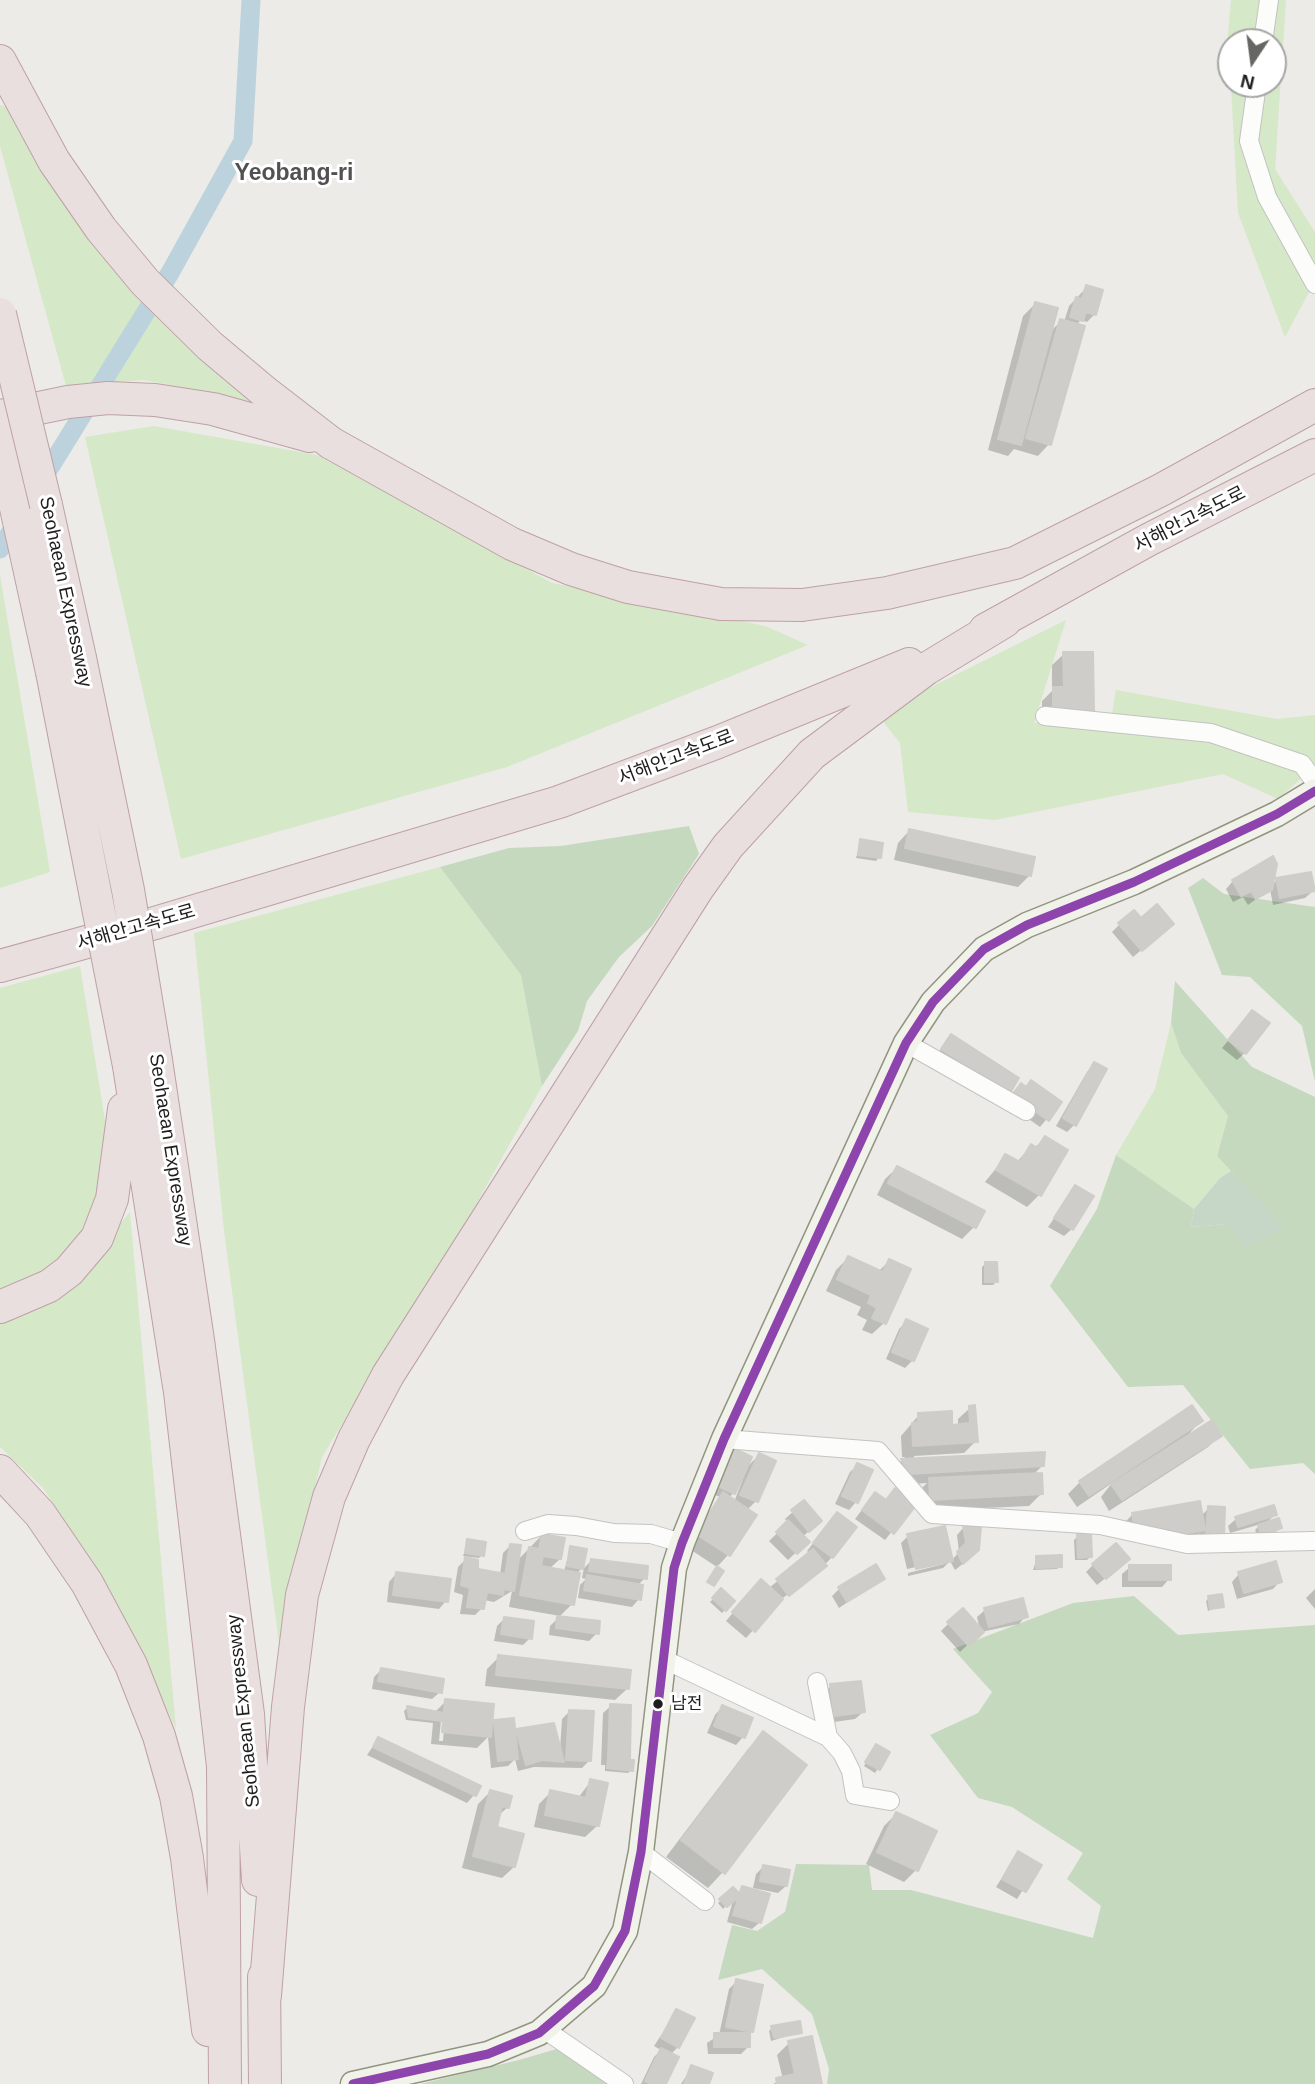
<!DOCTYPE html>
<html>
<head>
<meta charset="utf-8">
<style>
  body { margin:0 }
  #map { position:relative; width:1315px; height:2084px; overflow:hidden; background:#ecebe7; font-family:Arial,sans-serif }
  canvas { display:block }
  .north { position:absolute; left:1217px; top:28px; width:70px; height:70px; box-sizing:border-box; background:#fff; border:2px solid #a5a5a5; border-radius:50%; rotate:193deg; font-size:19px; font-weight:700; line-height:28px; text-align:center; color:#1e1e1e }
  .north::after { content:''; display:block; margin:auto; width:24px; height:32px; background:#666664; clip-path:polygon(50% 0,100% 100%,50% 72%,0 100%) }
</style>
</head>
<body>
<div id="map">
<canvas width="1315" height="2084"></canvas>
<div class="north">N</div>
</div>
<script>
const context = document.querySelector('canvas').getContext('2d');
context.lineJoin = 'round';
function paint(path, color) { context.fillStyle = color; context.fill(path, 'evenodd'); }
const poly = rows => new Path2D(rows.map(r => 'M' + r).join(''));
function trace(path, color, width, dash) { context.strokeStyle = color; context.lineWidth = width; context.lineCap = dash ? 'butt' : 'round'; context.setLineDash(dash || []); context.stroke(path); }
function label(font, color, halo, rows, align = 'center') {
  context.font = font + ' Arial,"Noto Sans KR",sans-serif'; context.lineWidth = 6; context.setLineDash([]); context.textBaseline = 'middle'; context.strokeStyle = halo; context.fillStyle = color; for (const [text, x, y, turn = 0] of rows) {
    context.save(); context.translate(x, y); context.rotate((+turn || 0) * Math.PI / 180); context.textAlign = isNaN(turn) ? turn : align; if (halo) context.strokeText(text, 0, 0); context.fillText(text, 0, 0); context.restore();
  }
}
paint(poly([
  [1231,0,1286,0,1275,169,1315,232,1315,281,1285,337,1238,213,1228,33],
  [1231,42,1273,42,1273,84,1231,84],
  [0,105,8,107,259,403,144,380,66,386,0,146],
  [154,426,317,455,552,583,765,626,808,645,507,767,181,859,85,437],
  [0,575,50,872,0,888],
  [1066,620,1034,723,1112,714,1116,690,1277,719,1315,715,1315,766,1278,799,1223,774,995,820,908,812,900,743,881,719,925,690],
  [440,867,521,975,542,1086,473,1210,322,1457,279,1643,224,1231,194,933],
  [80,966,108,1139,96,1205,69,1271,0,1290,0,988],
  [1171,1023,1181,1053,1228,1116,1217,1156,1231,1171,1220,1178,1194,1209,1116,1155,1155,1089],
  [130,1212,176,1729,117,1603,43,1488,0,1447,0,1316,59,1298]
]), '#d5e8c8');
paint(poly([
  [689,826,699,854,652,926,619,957,587,1001,578,1031,542,1086,521,975,440,867,509,848,561,846],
  [1203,878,1224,894,1315,907,1315,1082,1302,1026,1250,977,1222,975,1188,888],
  [1175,981,1252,1067,1315,1097,1315,1474,1303,1463,1250,1469,1183,1385,1128,1387,1050,1286,1097,1209,1116,1155,1194,1209,1191,1227,1227,1224,1284,1228,1217,1156,1228,1116,1181,1053,1171,1023],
  [1134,1596,1178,1635,1315,1625,1315,2084,827,2084,829,2069,812,2014,762,1969,718,1980,732,1925,757,1931,785,1912,796,1864,869,1865,872,1890,911,1890,1093,1938,1101,1906,1067,1879,1083,1853,1012,1807,978,1798,930,1735,978,1713,992,1692,953,1649,1073,1603],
  [560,2048,613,2084,420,2084,519,2060]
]), '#c5d9be');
paint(poly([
  [1231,1171,1285,1228,1246,1247,1227,1224,1191,1227,1194,1209,1220,1178]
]), '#c6d7c8');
paint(poly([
  [1087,287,1095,314,1087,322,1081,320,1076,325,1049,444,1038,456,1014,449,1008,456,988,450,1023,316,1035,304,1050,332,1061,321,1064,322,1069,306],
  [1064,654,1080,724,1042,724,1042,701,1052,691,1052,665],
  [909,831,1030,875,1018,887,894,860,898,843],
  [861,841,879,857,876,861,856,858],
  [1277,880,1313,891,1305,898,1273,905,1270,889,1248,905,1243,897,1233,902,1226,889,1233,881,1271,886],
  [1140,920,1164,931,1133,957,1112,932,1120,924],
  [1252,1012,1245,1053,1237,1060,1222,1048],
  [951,1036,1008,1092,935,1057],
  [1094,1064,1074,1125,1067,1132,1056,1126,1087,1072],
  [1006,1103,1060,1103,1040,1127],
  [1045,1138,1066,1150,1039,1195,1027,1207,985,1182,1006,1156,1017,1162,1031,1146,1034,1148],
  [897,1168,974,1227,962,1239,877,1195,885,1179],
  [1076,1187,1072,1229,1064,1236,1048,1227],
  [848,1258,878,1272,889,1261,884,1323,872,1334,862,1330,867,1320,857,1315,861,1307,826,1291,836,1270],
  [985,1264,996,1282,993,1285,982,1285,982,1267],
  [907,1321,913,1360,905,1368,886,1359,899,1329],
  [970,1408,976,1441,964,1453,914,1456,914,1460,1042,1466,1033,1475,1041,1494,1029,1506,919,1511,918,1492,927,1483,897,1485,891,1472,905,1457,902,1457,901,1436,919,1415,951,1426,958,1426,958,1419],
  [1200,1421,1184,1440,1220,1435,1208,1447,1109,1511,1101,1497,1112,1483,1077,1507,1068,1494,1080,1482],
  [736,1452,734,1493,728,1498,734,1502,748,1466,759,1455,774,1462,756,1501,747,1510,755,1515,728,1555,717,1567,685,1546,720,1497,712,1494,728,1459],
  [858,1465,856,1502,849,1510,835,1504,850,1472],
  [804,1502,813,1528,802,1537,807,1542,788,1560,769,1541,788,1523,785,1519],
  [868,1502,885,1502,914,1504,885,1540,855,1519],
  [1209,1508,1222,1537,1200,1543,1200,1533,1191,1542,1121,1526,1133,1514,1201,1516],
  [1275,1515,1265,1524,1280,1527,1277,1531,1258,1537,1255,1530,1261,1524,1230,1533,1228,1526,1236,1519],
  [830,1522,832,1557,817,1573,780,1600,746,1638,726,1621,753,1589,769,1588,810,1554,807,1551],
  [964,1527,970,1558,955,1570,950,1561,943,1568,908,1576,908,1573,944,1564,944,1561,907,1569,901,1543,908,1536,951,1561,959,1552,957,1535],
  [542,1535,560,1559,549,1569,564,1572,570,1548,582,1568,576,1574,572,1604,558,1618,597,1633,589,1641,549,1635,550,1626,560,1616,509,1607,512,1591,494,1602,484,1600,482,1608,475,1615,460,1614,463,1595,454,1592,458,1567,468,1557,476,1570,500,1575,503,1553,511,1545,517,1561],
  [1078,1536,1090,1557,1087,1560,1075,1560,1074,1540],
  [468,1541,482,1555,479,1558,463,1556],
  [1037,1558,1060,1566,1057,1569,1033,1570],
  [591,1561,645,1578,637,1586,639,1599,632,1607,578,1598,580,1585,586,1579,582,1578,584,1568],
  [1093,1565,1120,1566,1097,1585,1086,1572],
  [1130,1567,1169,1579,1162,1587,1122,1587,1122,1574],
  [396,1574,446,1601,439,1609,387,1602,389,1582],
  [1239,1574,1280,1581,1273,1589,1237,1599,1232,1582],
  [882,1579,839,1608,832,1596,839,1589],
  [1315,1589,1315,1609,1306,1598],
  [721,1591,733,1602,722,1613,710,1602],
  [1209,1598,1222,1606,1208,1611,1206,1601],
  [962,1610,980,1630,977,1617,985,1610,1026,1616,1019,1624,981,1632,960,1652,941,1631],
  [504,1619,530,1638,523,1645,494,1641,497,1626],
  [499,1657,627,1689,615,1700,485,1686,487,1669],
  [381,1670,440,1692,432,1699,372,1689,374,1677],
  [831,1686,863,1712,855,1719,827,1723,823,1694],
  [446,1701,490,1727,495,1722,513,1734,517,1730,560,1750,562,1719,569,1712,590,1760,582,1768,534,1767,518,1771,515,1759,508,1766,491,1768,488,1737,477,1748,431,1744,433,1723,406,1720,404,1711,407,1708,434,1713],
  [445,1716,443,1741,439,1741,441,1720],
  [611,1706,632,1770,628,1773,605,1771,605,1765,601,1765,603,1713],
  [722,1707,743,1737,736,1745,707,1733,715,1715],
  [763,1734,723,1872,708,1888,666,1857,748,1749],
  [378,1739,478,1787,474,1795,467,1803,367,1755],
  [873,1749,888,1753,875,1773,864,1766],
  [591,1781,597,1826,585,1837,534,1827,539,1804,551,1792,578,1798],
  [490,1792,508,1807,498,1816,495,1828,514,1867,502,1878,462,1868,478,1804],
  [896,1814,934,1832,916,1870,904,1882,866,1864,884,1826],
  [1018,1853,1039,1865,1017,1899,996,1887],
  [763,1867,786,1886,778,1893,753,1888,756,1874],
  [742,1888,760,1922,752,1929,727,1922,734,1897,723,1909,718,1903,733,1889,737,1894],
  [737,1981,751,2032,748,2047,741,2054,708,2054,707,2043,719,2035,729,1989],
  [677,2011,678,2047,671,2054,664,2084,641,2084,654,2057,661,2050,654,2046],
  [772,2028,800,2032,771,2041,769,2031],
  [789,2043,820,2084,773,2084,783,2079,777,2055],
  [692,2067,707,2084,681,2084]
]), '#0003');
trace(poly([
  [39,485,170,273,243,141,251,0],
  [0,549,20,517]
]), '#bcd3dd', 19);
const building = poly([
  [1086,285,1103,290,1096,315,1086,312,1083,321,1070,317,1076,297,1082,299,1086,285],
  [1035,302,1058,308,1021,445,998,439,1035,302],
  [1060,319,1085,326,1051,445,1026,438,1060,319],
  [1063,652,1093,652,1094,713,1053,713,1053,687,1064,687,1063,652],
  [909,829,1035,857,1031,876,905,848,909,829],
  [860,839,883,843,881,858,858,855,860,839],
  [1273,856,1277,864,1272,890,1256,899,1251,891,1241,896,1232,880,1273,856],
  [1311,872,1315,891,1280,898,1276,878,1311,872],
  [1157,904,1174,924,1142,951,1118,923,1134,910,1141,918,1157,904],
  [1252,1010,1270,1023,1246,1054,1228,1040,1252,1010],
  [951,1034,1019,1078,1010,1093,941,1049,951,1034],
  [1094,1062,1107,1069,1076,1126,1063,1118,1094,1062],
  [1031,1080,1062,1102,1049,1121,1012,1095,1021,1083,1026,1087,1031,1080],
  [1045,1136,1068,1150,1041,1196,996,1170,1005,1154,1020,1162,1031,1144,1037,1148,1045,1136],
  [897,1166,985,1211,976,1228,888,1183,897,1166],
  [1075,1185,1094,1196,1073,1230,1054,1218,1075,1185],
  [848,1256,883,1272,889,1259,911,1269,886,1324,872,1318,877,1308,868,1303,871,1295,837,1279,848,1256],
  [985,1262,997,1262,998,1282,985,1282,985,1262],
  [906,1319,928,1329,914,1361,892,1352,906,1319],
  [975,1405,978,1442,913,1446,912,1423,918,1422,918,1413,952,1411,952,1425,970,1423,969,1406,975,1405],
  [1192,1405,1203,1421,1089,1496,1079,1481,1192,1405],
  [1212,1420,1222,1436,1122,1500,1111,1484,1212,1420],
  [735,1449,752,1457,735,1494,718,1486,735,1449],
  [1045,1452,1044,1466,909,1474,901,1459,1045,1452],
  [759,1453,776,1461,758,1502,740,1495,759,1453],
  [857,1463,873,1470,858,1503,842,1496,857,1463],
  [1042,1473,1043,1494,930,1500,929,1478,1042,1473],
  [895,1488,917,1504,894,1534,862,1510,875,1492,886,1500,895,1488],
  [723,1492,757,1515,730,1556,696,1534,723,1492],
  [804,1500,822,1521,809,1532,791,1510,804,1500],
  [1200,1501,1205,1530,1171,1536,1170,1528,1152,1531,1134,1524,1132,1513,1200,1501],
  [1274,1505,1277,1515,1238,1527,1235,1517,1274,1505],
  [1208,1506,1225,1507,1224,1537,1206,1536,1208,1506],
  [837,1512,857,1527,833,1558,813,1543,837,1512],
  [1279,1518,1282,1528,1261,1535,1258,1525,1279,1518],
  [788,1520,810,1542,797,1554,776,1532,788,1520],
  [963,1525,981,1526,979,1550,963,1564,957,1552,966,1543,963,1525],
  [945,1526,953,1561,916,1569,907,1534,945,1526],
  [542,1534,565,1538,561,1559,543,1556,541,1566,580,1573,574,1605,520,1595,529,1547,539,1549,542,1534],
  [1077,1534,1091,1534,1092,1557,1078,1558,1077,1534],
  [467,1539,486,1542,484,1556,465,1553,467,1539],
  [1116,1543,1130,1559,1106,1579,1092,1564,1116,1543],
  [510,1544,521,1545,514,1591,503,1589,510,1544],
  [570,1546,587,1549,583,1569,567,1566,570,1546],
  [813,1549,827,1566,789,1596,776,1579,813,1549],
  [1062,1555,1062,1567,1036,1568,1036,1556,1062,1555],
  [465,1557,478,1560,478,1569,506,1574,503,1595,487,1592,484,1609,467,1607,470,1588,461,1585,465,1557],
  [591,1559,648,1566,647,1579,589,1571,591,1559],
  [1276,1561,1282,1582,1244,1593,1238,1572,1276,1561],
  [876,1564,885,1579,847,1602,838,1587,876,1564],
  [1129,1565,1171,1565,1171,1580,1129,1580,1129,1565],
  [717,1566,724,1571,714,1586,707,1582,717,1566],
  [396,1572,451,1579,448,1602,393,1595,396,1572],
  [587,1575,643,1585,641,1600,584,1590,587,1575],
  [761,1579,783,1599,755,1632,732,1612,761,1579],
  [721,1588,735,1601,726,1611,712,1598,721,1588],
  [1222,1594,1224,1607,1210,1609,1208,1596,1222,1594],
  [1023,1598,1028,1617,989,1627,984,1608,1023,1598],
  [963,1608,984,1632,969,1646,947,1622,963,1608],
  [557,1616,600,1621,599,1634,556,1628,557,1616],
  [504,1617,534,1621,532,1639,501,1634,504,1617],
  [498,1655,631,1670,629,1689,496,1675,498,1655],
  [381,1668,444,1679,442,1693,378,1681,381,1668],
  [861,1681,865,1712,834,1716,830,1684,861,1681],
  [445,1699,494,1704,491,1737,442,1732,445,1699],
  [610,1704,631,1705,630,1760,608,1758,610,1704],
  [722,1705,753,1718,745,1738,714,1726,722,1705],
  [407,1706,444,1713,443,1721,409,1717,407,1706],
  [569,1710,594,1711,591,1761,566,1760,569,1710],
  [514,1718,518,1759,498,1761,494,1720,514,1718],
  [554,1723,564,1762,542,1760,526,1765,516,1729,554,1723],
  [763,1731,807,1765,725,1874,681,1840,763,1731],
  [378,1737,481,1786,476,1796,373,1747,378,1737],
  [876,1744,890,1752,880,1770,865,1762,876,1744],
  [608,1758,634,1760,633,1771,607,1768,608,1758],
  [590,1779,608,1783,599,1826,545,1815,550,1790,586,1798,590,1779],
  [490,1790,512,1796,509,1808,502,1806,497,1827,524,1834,515,1867,473,1856,490,1790],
  [896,1812,937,1831,918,1871,877,1852,896,1812],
  [1018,1851,1042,1865,1026,1892,1002,1879,1018,1851],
  [763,1865,790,1870,787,1886,760,1881,763,1865],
  [742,1886,770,1894,761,1923,733,1915,742,1886],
  [733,1887,741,1895,727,1907,719,1899,733,1887],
  [736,1979,763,1985,753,2032,726,2027,736,1979],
  [676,2009,695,2018,679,2048,661,2038,676,2009],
  [800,2021,802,2033,774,2038,771,2026,800,2021],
  [714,2033,750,2033,750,2047,714,2047,714,2033],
  [812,2036,822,2084,777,2084,776,2078,795,2074,788,2041,812,2036],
  [661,2048,679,2057,666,2084,651,2084,645,2081,661,2048],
  [691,2065,713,2073,709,2084,684,2084,691,2065]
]);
paint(building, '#cfcdca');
trace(building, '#cfcdc8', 2);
const street = poly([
  [1263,42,1269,0],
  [1257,84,1249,141,1267,197,1315,284],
  [1045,716,1211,733,1302,764,1315,782],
  [906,1043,1026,1111],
  [724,1439,878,1451,932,1514,1100,1525,1187,1544,1313,1541],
  [525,1531,548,1524,576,1526,614,1533,651,1534,682,1543],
  [661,1658,828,1737,842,1753,851,1771,855,1795,890,1801],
  [817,1682,828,1737],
  [641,1852,705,1901],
  [544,2029,624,2084]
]);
const secondary = poly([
  [353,2084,488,2054,539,2033,594,1986,625,1931,641,1852,674,1568,682,1543,724,1439,906,1043,933,1002,984,949,1027,925,1134,882,1277,814,1315,791]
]);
const highway = poly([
  [0,61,54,161,101,229,145,282,210,346,266,393,331,443,512,544,571,569,628,587,721,604,802,605,887,593,1015,563,1161,490,1315,405],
  [0,416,68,402,108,398,155,400,213,409,310,436],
  [0,435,52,672],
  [46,505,80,658],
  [985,630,1148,540,1315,455],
  [0,966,155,923,559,802,718,742,909,664],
  [156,1060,198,1340,248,1714,258,1880],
  [129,1066,180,1392,223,1766,225,2084],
  [0,1307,49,1286,69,1271,97,1238,112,1199,124,1109],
  [0,1471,40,1514,87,1583,131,1665,159,1736,176,1796,187,1858,208,2030],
  [264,1977,265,2084],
  [265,1996,288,1707,302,1595,329,1497,354,1439,388,1375,698,888,728,846,812,754,926,669,1005,621]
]);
trace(street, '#c3c3c1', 20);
trace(secondary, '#919580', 27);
trace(highway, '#bfa0a6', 34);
trace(street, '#fcfcfb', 18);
trace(secondary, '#f1f3ea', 24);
trace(highway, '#e9dfdf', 32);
const highwayBridge = poly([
  [0,314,46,505],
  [80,658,128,890,156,1060],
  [52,672,129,1066]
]);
trace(highwayBridge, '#bfa0a6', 34, []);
trace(highwayBridge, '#e9dfdf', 32);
trace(poly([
  [353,2084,488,2054,539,2033,594,1986,625,1931,641,1852,674,1568,682,1543,724,1439,906,1043,933,1002,984,949,1027,925,1134,882,1277,814,1315,791]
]), '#8e44ad', 9);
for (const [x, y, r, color] of [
  [658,1704,6,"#1e1e1e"]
]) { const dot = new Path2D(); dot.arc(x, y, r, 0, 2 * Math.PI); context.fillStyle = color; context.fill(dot); trace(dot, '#fff', 2.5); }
label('17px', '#1e1e1e', '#fff', [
  ["남전",671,1704]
], 'left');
label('19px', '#1e1e1e', '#fff', [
  ["서해안고속도로",1190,520,-27],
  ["Seohaean Expressway",65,592,78],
  ["서해안고속도로",676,758,-21],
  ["서해안고속도로",136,928,-16],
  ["Seohaean Expressway",170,1150,81],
  ["Seohaean Expressway",244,1711,-96]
]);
label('bold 23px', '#515151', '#fff', [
  ["Yeobang-ri",294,174]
]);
</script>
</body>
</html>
